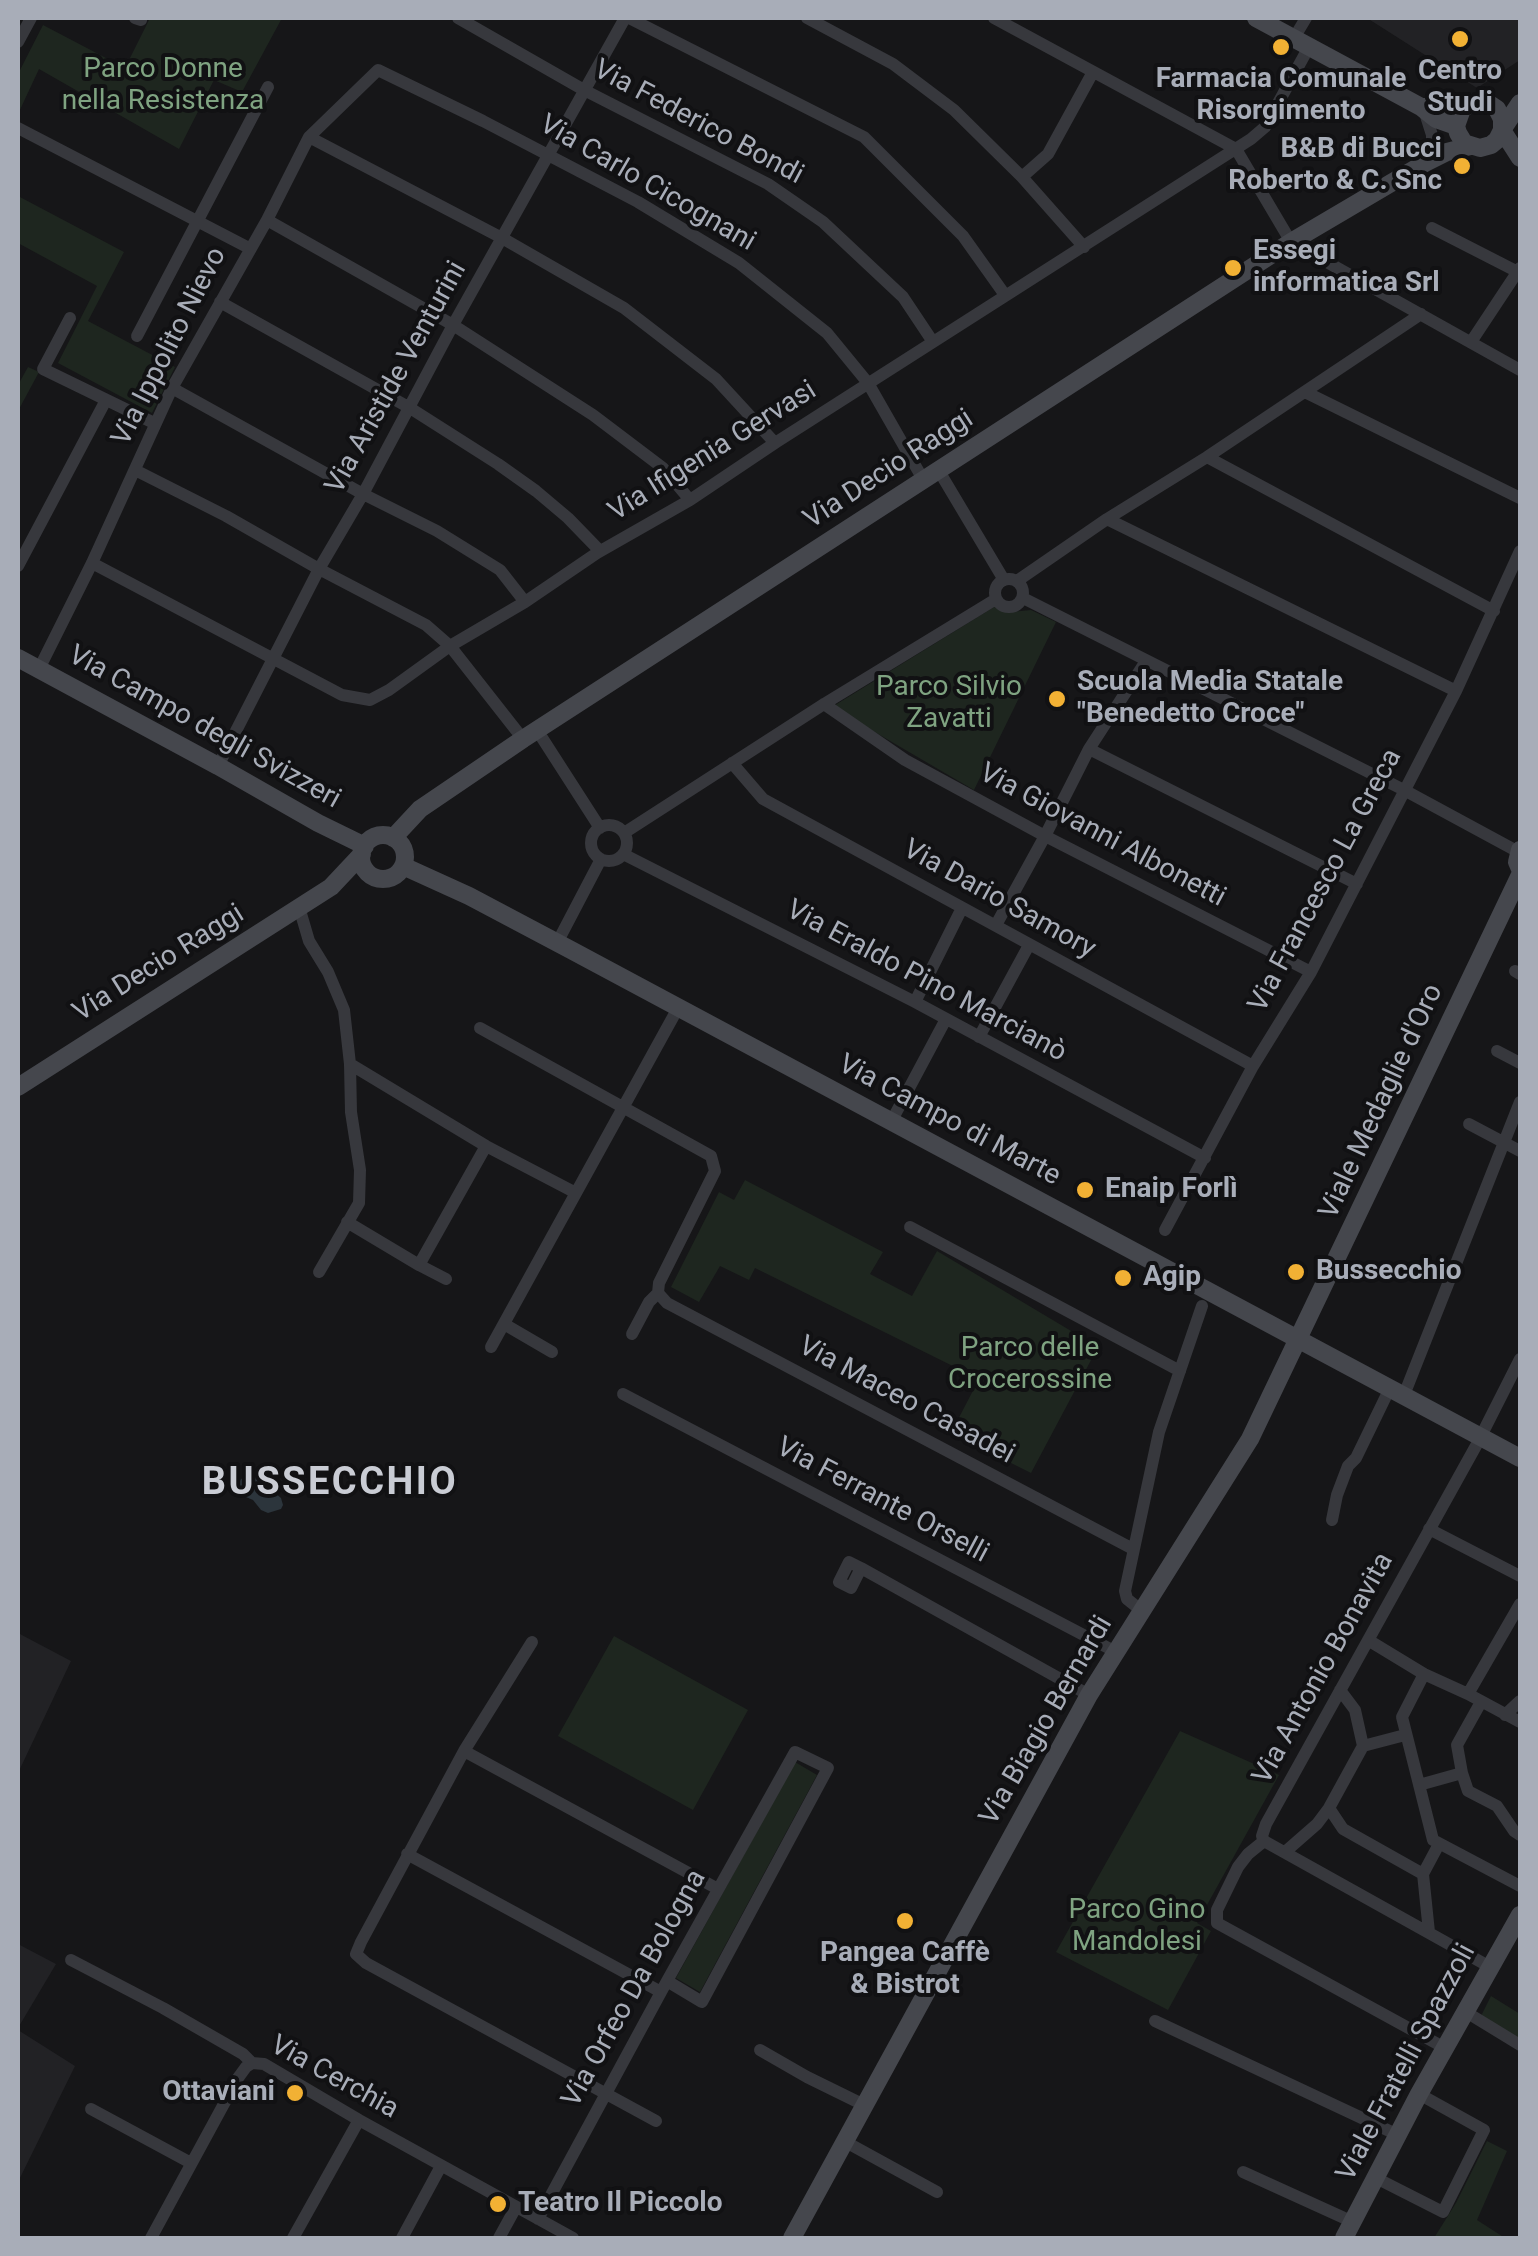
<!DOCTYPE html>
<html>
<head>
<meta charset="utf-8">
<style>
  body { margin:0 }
  #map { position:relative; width:1538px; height:2256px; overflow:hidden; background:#161618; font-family:Roboto,sans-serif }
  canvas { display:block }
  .frame { position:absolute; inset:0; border:20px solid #a8adb8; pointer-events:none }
</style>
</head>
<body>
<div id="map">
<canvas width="1538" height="2256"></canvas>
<div class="frame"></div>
</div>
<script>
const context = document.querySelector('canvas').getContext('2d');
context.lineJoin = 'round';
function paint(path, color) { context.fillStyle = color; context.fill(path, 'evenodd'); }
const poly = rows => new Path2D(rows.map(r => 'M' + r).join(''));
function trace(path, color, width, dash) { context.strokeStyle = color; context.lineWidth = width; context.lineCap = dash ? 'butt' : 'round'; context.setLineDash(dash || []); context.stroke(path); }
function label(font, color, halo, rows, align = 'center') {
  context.font = font + ' Roboto,sans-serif'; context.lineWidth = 8; context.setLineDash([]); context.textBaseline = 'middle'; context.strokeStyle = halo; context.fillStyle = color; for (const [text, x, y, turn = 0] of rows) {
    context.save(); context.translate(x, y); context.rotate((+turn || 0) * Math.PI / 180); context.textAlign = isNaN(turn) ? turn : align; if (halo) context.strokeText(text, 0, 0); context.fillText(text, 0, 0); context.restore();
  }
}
paint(poly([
  [1367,18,1520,18,1520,60,1477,88],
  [18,1633,71,1661,18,1773],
  [18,1944,56,1964,18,2028],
  [18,2030,75,2066,18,2182]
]), '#222225');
paint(poly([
  [150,18,282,18,242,92,214,80,179,149,39,69,18,114,18,74,43,25,125,68],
  [18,196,124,252,88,321,175,367,152,413,58,363,97,286,18,243],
  [28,367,39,372,18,411,18,385],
  [994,607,1011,612,1031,610,1056,622,974,790,832,707],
  [745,1180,883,1252,870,1274,912,1296,937,1251,1098,1347,1031,1473,951,1433,979,1379,755,1268,749,1280,720,1266,699,1302,671,1287,719,1192,734,1200],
  [614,1636,748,1710,693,1810,558,1736],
  [1180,1731,1279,1775,1197,1923,1211,1931,1168,2010,1056,1952],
  [795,1762,817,1775,700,1992,676,1978],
  [1491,1996,1520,2014,1520,2039,1481,2016],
  [1487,2141,1507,2151,1477,2220,1505,2238,1434,2238,1456,2203]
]), '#1e261f');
paint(poly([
  [247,1476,257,1476,270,1481,274,1492,281,1498,283,1505,281,1509,268,1513,261,1510,253,1500,239,1494,238,1485,241,1479]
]), '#2c353c');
trace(poly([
  [135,18,141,20],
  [458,18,584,90,768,184,823,222,903,297,933,342],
  [629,18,864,137,963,236,1005,295],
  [807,18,893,64,954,110,1022,177,1084,247],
  [994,18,1236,149,1291,242,1520,370],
  [1294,38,1306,18],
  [18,42,31,18],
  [18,128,249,248],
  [309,137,502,238,624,308,716,379,775,443],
  [1425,163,1432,146,1432,135,1425,113],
  [1022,177,1048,154,1093,72],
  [267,220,453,325,593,415,663,468,690,500],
  [1432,228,1518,272],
  [220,302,410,408,498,464,536,491,568,518,600,551],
  [70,318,43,369,154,423],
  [137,336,268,87],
  [1471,342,1520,268],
  [172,388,363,494,437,531,500,570,525,602],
  [1305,392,1520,498],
  [1207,457,1494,611],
  [135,470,226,516,319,569,426,625,450,646,523,739],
  [939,471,1004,580],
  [1107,519,1456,691],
  [92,563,342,695,370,700,389,690,450,646,525,602,597,553,690,500,775,443,1251,139,1265,127,1310,45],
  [18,566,106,400],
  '995 593a14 14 0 1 1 28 0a14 14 0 1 1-28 0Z',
  [1017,581,1107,519,1207,457,1421,314],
  [1023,598,1404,790,1513,849,1518,854],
  [39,669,92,563,172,388,267,220,309,137,378,70,483,121,638,202,739,263,827,333,868,383,924,481],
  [824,704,905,760,1045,836,1311,972],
  [537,730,600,828],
  [1089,749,1357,884],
  [732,763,763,799,1253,1066],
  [218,766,319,569,363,494,453,325,625,18],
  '591 843a18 18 0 1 1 36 0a18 18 0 1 1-36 0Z',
  [624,833,824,704,996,599],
  [623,854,915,1002,1205,1158],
  [299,907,309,941,328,972,344,1010,350,1064,351,1112,360,1170,359,1203,319,1272],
  [996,925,1045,836,1089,749,1146,661],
  [557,943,601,859],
  [1515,971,1520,974],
  [915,1002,962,908],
  [480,1028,711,1156,715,1171,659,1283,658,1293,649,1302,632,1334],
  [979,1037,1029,945],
  [1497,1051,1520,1063],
  [350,1064,486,1146,576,1193],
  [891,1122,946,1019],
  [1469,1124,1520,1151],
  [347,1222,419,1265,486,1146],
  [910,1227,1180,1371],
  [1165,1230,1253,1066,1311,972,1456,691,1520,551],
  [419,1265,446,1279],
  [658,1293,667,1303,1133,1549],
  [504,1324,552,1352],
  [491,1347,678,1008],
  [623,1394,1116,1652],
  [1404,1395,1520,1102],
  [1332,1520,1337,1495,1348,1466,1356,1458,1390,1388],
  [1429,1529,1520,1576],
  [861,1568,849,1562,839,1582,851,1588,861,1568,1089,1695],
  [1142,1611,1127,1599,1125,1591,1159,1432,1202,1306],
  [1368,1640,1424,1674,1468,1694,1520,1722],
  [532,1642,464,1751,361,1942,356,1954,366,1963,656,2121],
  [1424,1674,1402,1717,1433,1840,1520,1886],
  [1468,1694,1520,1604],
  [1481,1702,1457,1745,1462,1773,1468,1791,1497,1806,1514,1831,1520,1835],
  [1505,1715,1520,1701],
  [1363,1746,1405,1735],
  [464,1751,718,1889],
  [1419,1785,1462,1773],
  [1329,1808,1343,1829,1423,1874],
  [1264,1841,1262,1836,1266,1824,1477,1444,1520,1359],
  [1264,1841,1248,1854,1238,1867,1217,1910,1217,1923,1445,2048],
  [1264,1841,1490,1967],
  [1285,1852,1317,1824,1329,1808,1363,1746,1355,1710,1340,1690],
  [407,1854,661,1992],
  [1423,1874,1429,1932],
  [1423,1874,1439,1844],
  [71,1960,163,2008,243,2054,252,2063,264,2064,359,2120,573,2238],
  [1466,2012,1520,2045],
  [1155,2021,1398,2135],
  [760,2050,807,2077,864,2105],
  [91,2109,191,2163],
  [844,2141,937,2192],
  [1243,2172,1353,2222],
  [1376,2178,1443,2212,1484,2130,1419,2094],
  [538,2219,667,1981,795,1752,828,1768,702,2002,667,1981],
  [151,2238,238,2078,246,2067,252,2063],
  [293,2238,359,2120],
  [402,2238,441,2166],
  [499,2238,516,2207]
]), '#37383d', 12);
trace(poly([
  [1256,18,1421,107,1436,119,1456,126],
  [1520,103,1502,130,1520,158],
  [1424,107,1448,111,1462,109,1474,102,1488,103,1497,109,1502,119,1502,130,1497,140,1491,145,1480,148,1464,143,1458,133,1456,126,1462,109],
  [18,658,218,766,318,823,365,846],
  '361 857a22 22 0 1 1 44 0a22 22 0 1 1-44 0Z',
  [393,838,420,809,523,739,1291,242,1425,163,1447,152,1470,146],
  [1520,850,1517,862,1520,869],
  [403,866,469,896,571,950,1520,1458],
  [18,1087,331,887,362,854],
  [792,2238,1089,1695,1250,1439,1520,875],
  [1344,2238,1419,2094,1520,1915]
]), '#45474d', 18);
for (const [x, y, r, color] of [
  [1460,39,10,"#f2b134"],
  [1281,47,10,"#f2b134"],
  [1462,166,10,"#f2b134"],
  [1233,268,10,"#f2b134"],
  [1057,699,10,"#f2b134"],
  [1085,1190,10,"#f2b134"],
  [1296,1272,10,"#f2b134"],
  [1123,1278,10,"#f2b134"],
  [905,1921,10,"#f2b134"],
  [295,2093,10,"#f2b134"],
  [498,2204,10,"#f2b134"]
]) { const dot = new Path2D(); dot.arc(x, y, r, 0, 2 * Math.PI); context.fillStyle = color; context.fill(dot); trace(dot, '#111113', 4); }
label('28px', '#7fa381', '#111113', [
  ["Parco Donne",163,70],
  ["nella Resistenza",163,102],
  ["Parco Silvio",949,688],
  ["Zavatti",949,720],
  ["Parco delle",1030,1349],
  ["Crocerossine",1030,1381],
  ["Parco Gino",1137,1911],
  ["Mandolesi",1137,1943]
]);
label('bold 28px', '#a8adb8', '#111113', [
  ["Centro",1460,72,"center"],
  ["Studi",1460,104,"center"],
  ["Farmacia Comunale",1281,80,"center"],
  ["Risorgimento",1281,112,"center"],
  ["B&B di Bucci",1442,150,"right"],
  ["Roberto & C. Snc",1442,182,"right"],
  ["Essegi",1253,252],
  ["informatica Srl",1253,284],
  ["Scuola Media Statale",1077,683],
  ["\"Benedetto Croce\"",1077,715],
  ["Enaip Forlì",1105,1190],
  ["Bussecchio",1316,1272],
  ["Agip",1143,1278],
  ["Pangea Caffè",905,1954,"center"],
  ["& Bistrot",905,1986,"center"],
  ["Ottaviani",275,2093,"right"],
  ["Teatro Il Piccolo",518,2204]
], 'left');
label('28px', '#a8adb8', '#111113', [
  ["Via Federico Bondi",698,123,28],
  ["Via Carlo Cicognani",647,184,30],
  ["Via Ippolito Nievo",170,347,-63],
  ["Via Aristide Venturini",397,378,-61],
  ["Via Ifigenia Gervasi",713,452,-32],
  ["Via Decio Raggi",889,470,-33],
  ["Via Campo degli Svizzeri",204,728,29],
  ["Via Giovanni Albonetti",1102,836,28],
  ["Via Francesco La Greca",1326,881,-62],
  ["Via Dario Samory",999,900,29],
  ["Via Decio Raggi",159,964,-32],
  ["Via Eraldo Pino Marcianò",926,982,28],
  ["Viale Medaglie d'Oro",1382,1102,-65],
  ["Via Campo di Marte",949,1121,28],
  ["Via Maceo Casadei",906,1401,28],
  ["Via Ferrante Orselli",882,1501,28],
  ["Via Antonio Bonavita",1324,1669,-61],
  ["Via Biagio Bernardi",1047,1721,-60],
  ["Via Orfeo Da Bologna",635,1989,-61],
  ["Viale Fratelli Spazzoli",1407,2063,-62],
  ["Via Cerchia",334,2078,29]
]);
context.letterSpacing = '2.5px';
label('bold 38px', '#c9ccd4', '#111113', [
  ["BUSSECCHIO",330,1484]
]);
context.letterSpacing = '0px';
</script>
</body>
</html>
